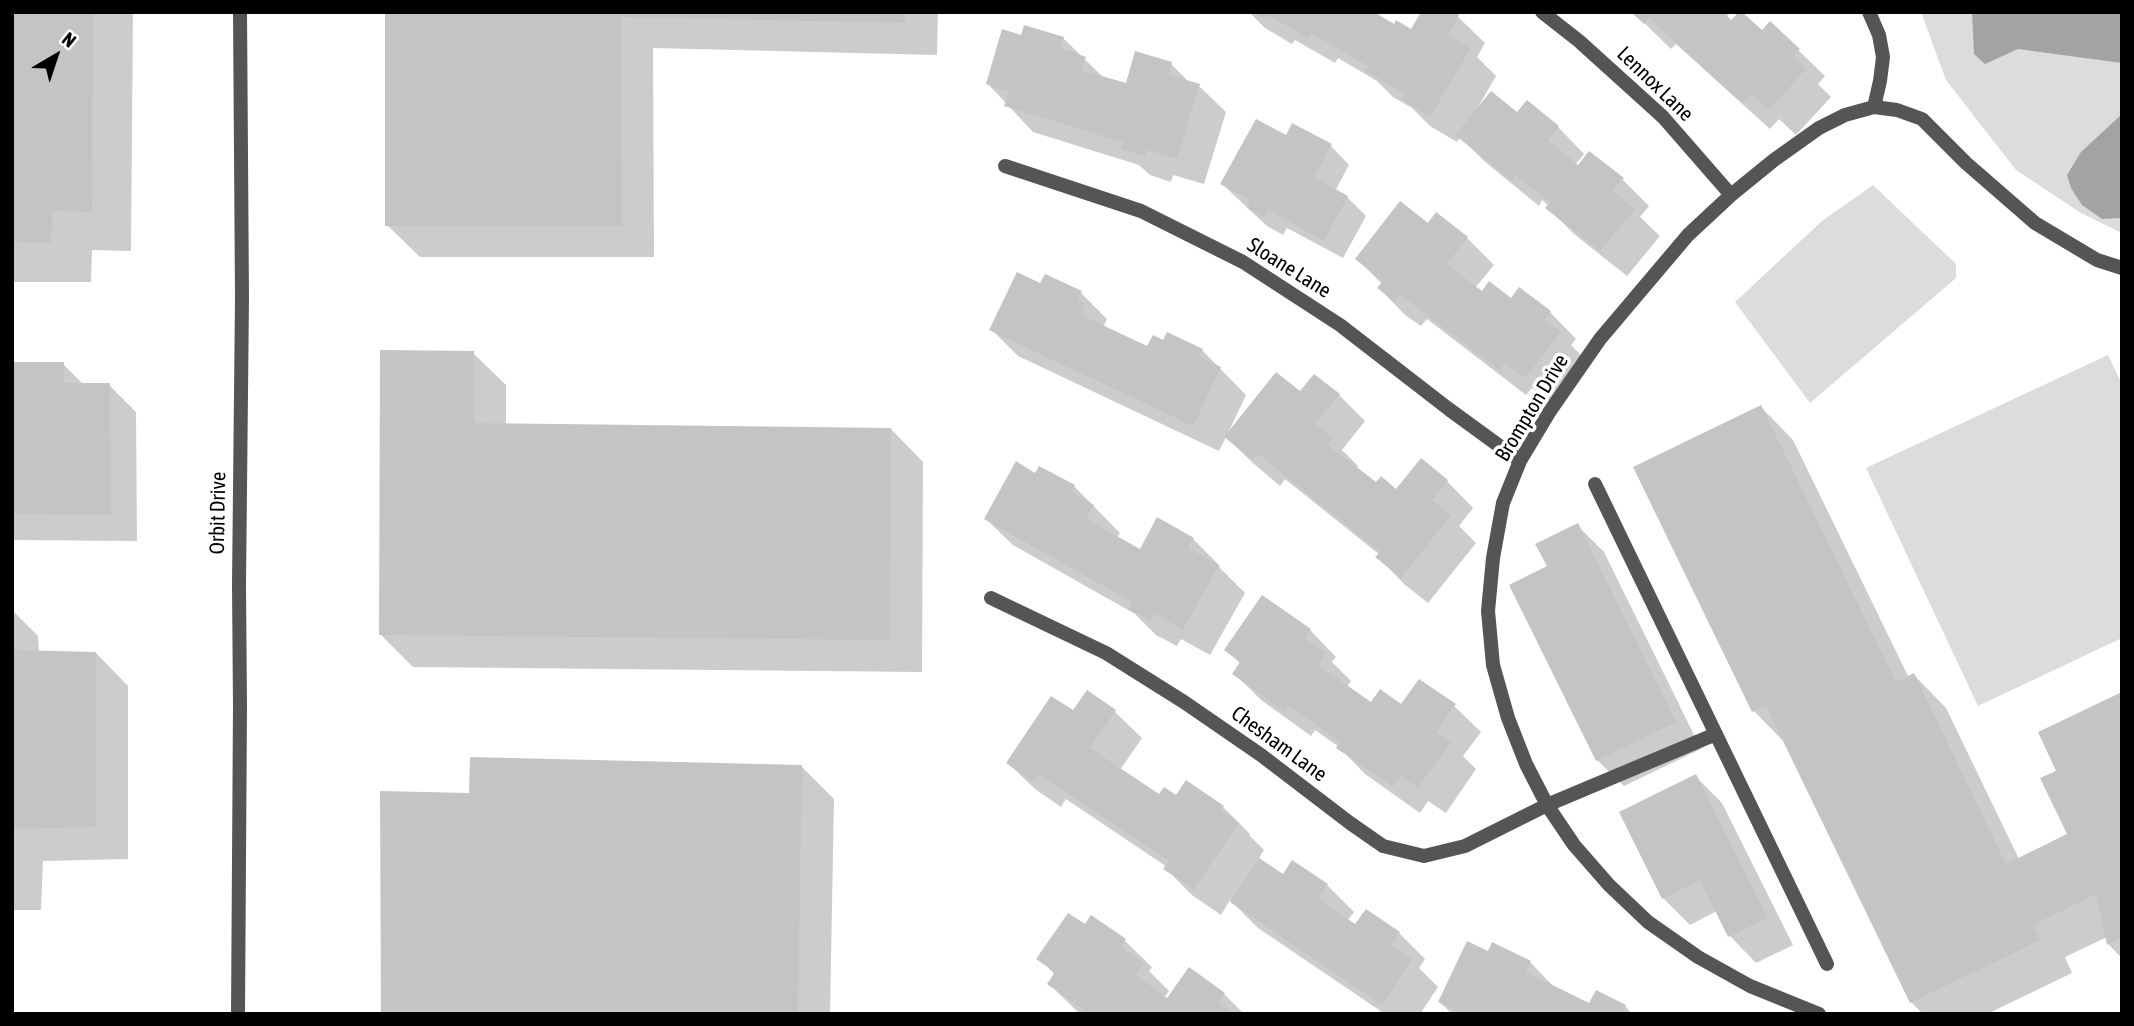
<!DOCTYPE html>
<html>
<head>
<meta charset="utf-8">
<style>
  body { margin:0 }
  #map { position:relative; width:2134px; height:1026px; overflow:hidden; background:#fff; font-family:"Asap Condensed",sans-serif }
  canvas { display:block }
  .frame { position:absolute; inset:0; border:14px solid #000; pointer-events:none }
  .north { position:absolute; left:21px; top:21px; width:70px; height:70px; -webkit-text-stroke:5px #fff; paint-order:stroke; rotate:39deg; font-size:19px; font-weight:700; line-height:28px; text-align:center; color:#000 }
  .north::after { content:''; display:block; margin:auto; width:24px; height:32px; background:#000; clip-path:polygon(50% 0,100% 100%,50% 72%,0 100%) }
</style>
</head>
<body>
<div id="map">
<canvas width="2134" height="1026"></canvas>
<div class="frame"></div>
<div class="north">N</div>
</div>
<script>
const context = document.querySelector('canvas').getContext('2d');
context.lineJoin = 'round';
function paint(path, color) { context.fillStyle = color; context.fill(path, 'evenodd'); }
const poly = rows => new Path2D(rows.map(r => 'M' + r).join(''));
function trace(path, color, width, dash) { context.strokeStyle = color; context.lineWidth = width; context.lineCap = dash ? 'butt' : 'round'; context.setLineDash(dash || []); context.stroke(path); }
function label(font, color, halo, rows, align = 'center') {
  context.font = font + ' "Asap Condensed",sans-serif'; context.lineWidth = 7; context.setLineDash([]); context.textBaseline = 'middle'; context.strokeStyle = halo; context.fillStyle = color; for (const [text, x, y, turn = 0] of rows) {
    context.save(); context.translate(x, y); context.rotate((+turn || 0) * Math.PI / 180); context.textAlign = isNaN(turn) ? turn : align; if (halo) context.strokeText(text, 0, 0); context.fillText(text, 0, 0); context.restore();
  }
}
paint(poly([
  [1921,12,2122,12,2122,233,2081,213,2016,170,1946,80],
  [1873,185,1956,264,1956,278,1810,403,1735,302,1822,221],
  [2108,355,2122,384,2122,638,1978,706,1866,468]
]), '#dcdcdc');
paint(poly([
  [1972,12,2122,12,2122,63,2018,49,1985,64,1974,54],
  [2122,114,2122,218,2102,219,2082,205,2071,188,2067,175,2081,152]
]), '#a3a3a3');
paint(poly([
  [12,12,133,12,131,251,92,250,91,282,12,282],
  [387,12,938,12,937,55,653,48,654,257,420,257,387,225],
  [1249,12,1371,12,1394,26,1412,31,1451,12,1458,17,1485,43,1477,57,1496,76,1478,107,1518,114,1558,127,1584,154,1575,165,1623,180,1649,206,1640,217,1660,236,1627,276,1574,234,1548,208,1549,206,1542,200,1539,206,1484,161,1460,137,1457,142,1430,126,1412,108,1393,97,1377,81,1338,58,1335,63,1295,40,1292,44,1265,28],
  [1633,12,1731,12,1726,17,1732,22,1762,33,1798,50,1825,76,1818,84,1831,97,1796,135,1779,119,1770,129,1676,44,1671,49],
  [1022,37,1063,38,1105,79,1127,85,1171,64,1190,83,1199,86,1226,112,1204,184,1173,175,1171,182,1150,175,1139,165,1033,132,988,84],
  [1286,137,1331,146,1349,165,1335,191,1347,197,1366,216,1343,258,1287,228,1283,235,1267,226,1222,184],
  [1436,214,1467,238,1494,265,1475,288,1483,293,1550,312,1576,339,1571,345,1586,360,1553,403,1532,388,1526,395,1427,319,1421,326,1405,315,1379,288,1382,284,1357,259,1428,225],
  [1041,286,1081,293,1107,319,1104,325,1109,330,1148,349,1164,343,1202,350,1246,395,1229,431,1300,393,1339,395,1365,421,1342,450,1358,466,1356,469,1376,485,1397,491,1447,481,1473,508,1459,526,1476,543,1428,603,1404,584,1378,557,1380,555,1285,479,1280,486,1253,463,1226,437,1219,451,1018,356,992,330],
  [473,353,506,385,506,425,891,429,923,462,922,672,413,667,380,634],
  [12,364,63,364,84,385,109,385,136,412,137,541,12,540],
  [1761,407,1793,440,1909,678,1914,675,1946,708,2019,859,2069,835,2058,772,2122,694,2122,958,2109,945,2107,937,2065,957,2072,973,1987,1014,1923,1014,1911,1002,1786,744,1754,711,1635,468],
  [1036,475,1074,486,1120,533,1117,538,1141,551,1193,539,1220,566,1219,567,1245,593,1210,655,1181,639,1177,646,1156,635,1135,614,1013,545,986,519],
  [1577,525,1604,552,1701,749,1624,786,1597,760,1549,567],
  [12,610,38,636,39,652,96,653,128,686,128,859,43,861,41,910,12,910],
  [1310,630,1336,657,1332,662,1351,681,1347,687,1372,704,1402,707,1454,706,1481,732,1463,756,1476,769,1446,813,1428,801,1420,813,1365,774,1339,747,1315,730,1311,736,1261,700,1234,673,1241,664,1226,650],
  [1087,692,1115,712,1142,738,1120,770,1160,796,1177,798,1186,783,1223,807,1250,834,1249,835,1264,850,1258,860,1283,877,1293,862,1327,885,1354,912,1347,921,1356,926,1399,933,1425,959,1419,968,1438,987,1420,1014,1385,1014,1258,928,1230,900,1221,915,1192,895,1166,869,1167,867,1066,799,1061,807,1035,789,1008,763,1074,712],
  [801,766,834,799,830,1014,382,1014,471,794],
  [1696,777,1722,803,1793,945,1756,963,1730,936,1717,911,1690,925,1663,898],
  [1092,917,1125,941,1152,967,1149,971,1169,991,1164,998,1168,1001,1189,970,1224,994,1244,1014,1080,1014,1049,984,1055,975,1039,958,1085,927],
  [1489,954,1530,962,1556,989,1590,1005,1625,1006,1632,1014,1452,1014,1440,1002]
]), '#0003');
paint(poly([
  [12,12,93,12,92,212,53,211,51,243,12,242],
  [385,12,905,12,905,23,621,17,622,226,385,226],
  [1254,12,1374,12,1394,24,1396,20,1411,29,1421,12,1454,12,1459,15,1448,35,1471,48,1430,117,1401,99,1405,94,1365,71,1368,66,1311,33,1308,38,1268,15,1265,19],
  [1631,12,1723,12,1731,20,1739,12,1742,12,1762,30,1770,21,1800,49,1793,56,1806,69,1769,110,1751,94,1743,104,1649,18,1644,24],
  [1024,25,1064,37,1060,48,1086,57,1081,70,1126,83,1135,51,1172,62,1169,75,1200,84,1177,159,1147,150,1145,156,1121,149,1123,142,1004,106,1009,92,986,84,1002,29,1021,35],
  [1491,91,1517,112,1527,100,1559,126,1548,140,1578,165,1589,151,1624,178,1613,191,1635,209,1600,251,1545,208,1550,202,1515,175,1512,181,1455,135],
  [1256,119,1286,135,1292,123,1332,144,1314,177,1348,196,1324,241,1268,210,1264,217,1247,208,1250,200,1220,184],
  [1400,201,1428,223,1436,212,1468,237,1447,264,1482,291,1489,281,1511,298,1519,287,1551,311,1544,320,1561,332,1525,378,1505,363,1499,370,1399,294,1394,301,1377,288,1383,281,1355,259],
  [1017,272,1040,283,1045,274,1082,291,1077,300,1085,304,1081,315,1147,346,1153,335,1163,340,1167,332,1203,349,1199,357,1221,367,1193,426,989,330],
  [380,350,474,351,474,423,891,428,890,640,379,635],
  [12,362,64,362,64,383,110,383,111,515,12,514],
  [1276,372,1300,391,1314,374,1340,394,1315,424,1333,438,1328,445,1376,482,1381,476,1396,489,1421,458,1448,480,1432,500,1451,515,1401,578,1375,557,1380,552,1258,454,1253,460,1224,437],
  [1761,405,1896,682,1914,673,2006,864,2067,834,2040,778,2056,771,2038,732,2122,692,2122,938,2107,945,2096,894,2033,925,2041,940,1910,1003,1766,706,1752,712,1633,467],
  [1016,461,1035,473,1039,466,1075,485,1071,491,1094,505,1086,519,1140,549,1157,517,1194,538,1188,548,1219,565,1183,630,1154,613,1150,620,1128,609,1132,602,984,519],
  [1578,523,1676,722,1596,761,1509,585,1547,566,1535,544],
  [1262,595,1311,629,1304,638,1326,653,1318,665,1371,702,1380,689,1401,704,1419,679,1456,704,1436,732,1451,742,1418,788,1401,776,1393,787,1336,748,1340,742,1288,705,1284,711,1232,674,1240,662,1224,650],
  [12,650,96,652,96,827,12,829],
  [1087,690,1116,710,1090,748,1159,794,1164,787,1176,795,1186,780,1224,806,1221,810,1239,823,1194,889,1163,869,1169,861,1038,774,1033,782,1006,763,1051,696,1073,710],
  [470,757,802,765,798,1014,381,1014,380,791,469,793],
  [1696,774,1768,918,1728,937,1700,880,1662,899,1619,812],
  [1259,858,1283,874,1292,860,1328,884,1318,899,1355,924,1366,909,1400,932,1391,945,1412,959,1382,1005,1230,902],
  [1068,913,1085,924,1091,915,1126,939,1121,947,1144,963,1136,975,1167,998,1189,967,1225,993,1218,1003,1233,1014,1089,1014,1047,984,1055,972,1036,959],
  [1467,941,1488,951,1492,942,1531,961,1526,972,1589,1003,1596,990,1626,1005,1622,1014,1462,1014,1438,1002]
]), '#c4c4c4');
trace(poly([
  [1595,484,1827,964],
  [1547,805,1716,734]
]), '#555', 14);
trace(poly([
  [1542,12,1579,41,1663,117,1731,195],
  [1869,12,1879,35,1883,57,1880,81,1874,107],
  [1005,166,1141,211,1243,262,1340,325,1450,410,1520,461],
  [991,598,1106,653,1184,702,1261,755,1350,823,1383,846,1424,856,1465,846,1547,805],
  [238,1014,240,706,239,585,242,297,240,12],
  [1819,1014,1750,986,1698,957,1648,922,1609,885,1574,845,1547,805,1526,764,1508,718,1493,665,1488,611,1493,558,1503,503,1520,461,1550,411,1600,339,1688,235,1731,195,1774,160,1819,128,1845,115,1874,107,1897,110,1922,119,1966,163,2035,223,2097,260,2122,268]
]), '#555', 14);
label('21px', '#000', '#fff', [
  ["Lennox Lane",1655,84,44],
  ["Sloane Lane",1289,268,32],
  ["Brompton Drive",1532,408,-59],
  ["Orbit Drive",218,513,-89],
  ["Chesham Lane",1279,744,36]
]);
</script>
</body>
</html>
